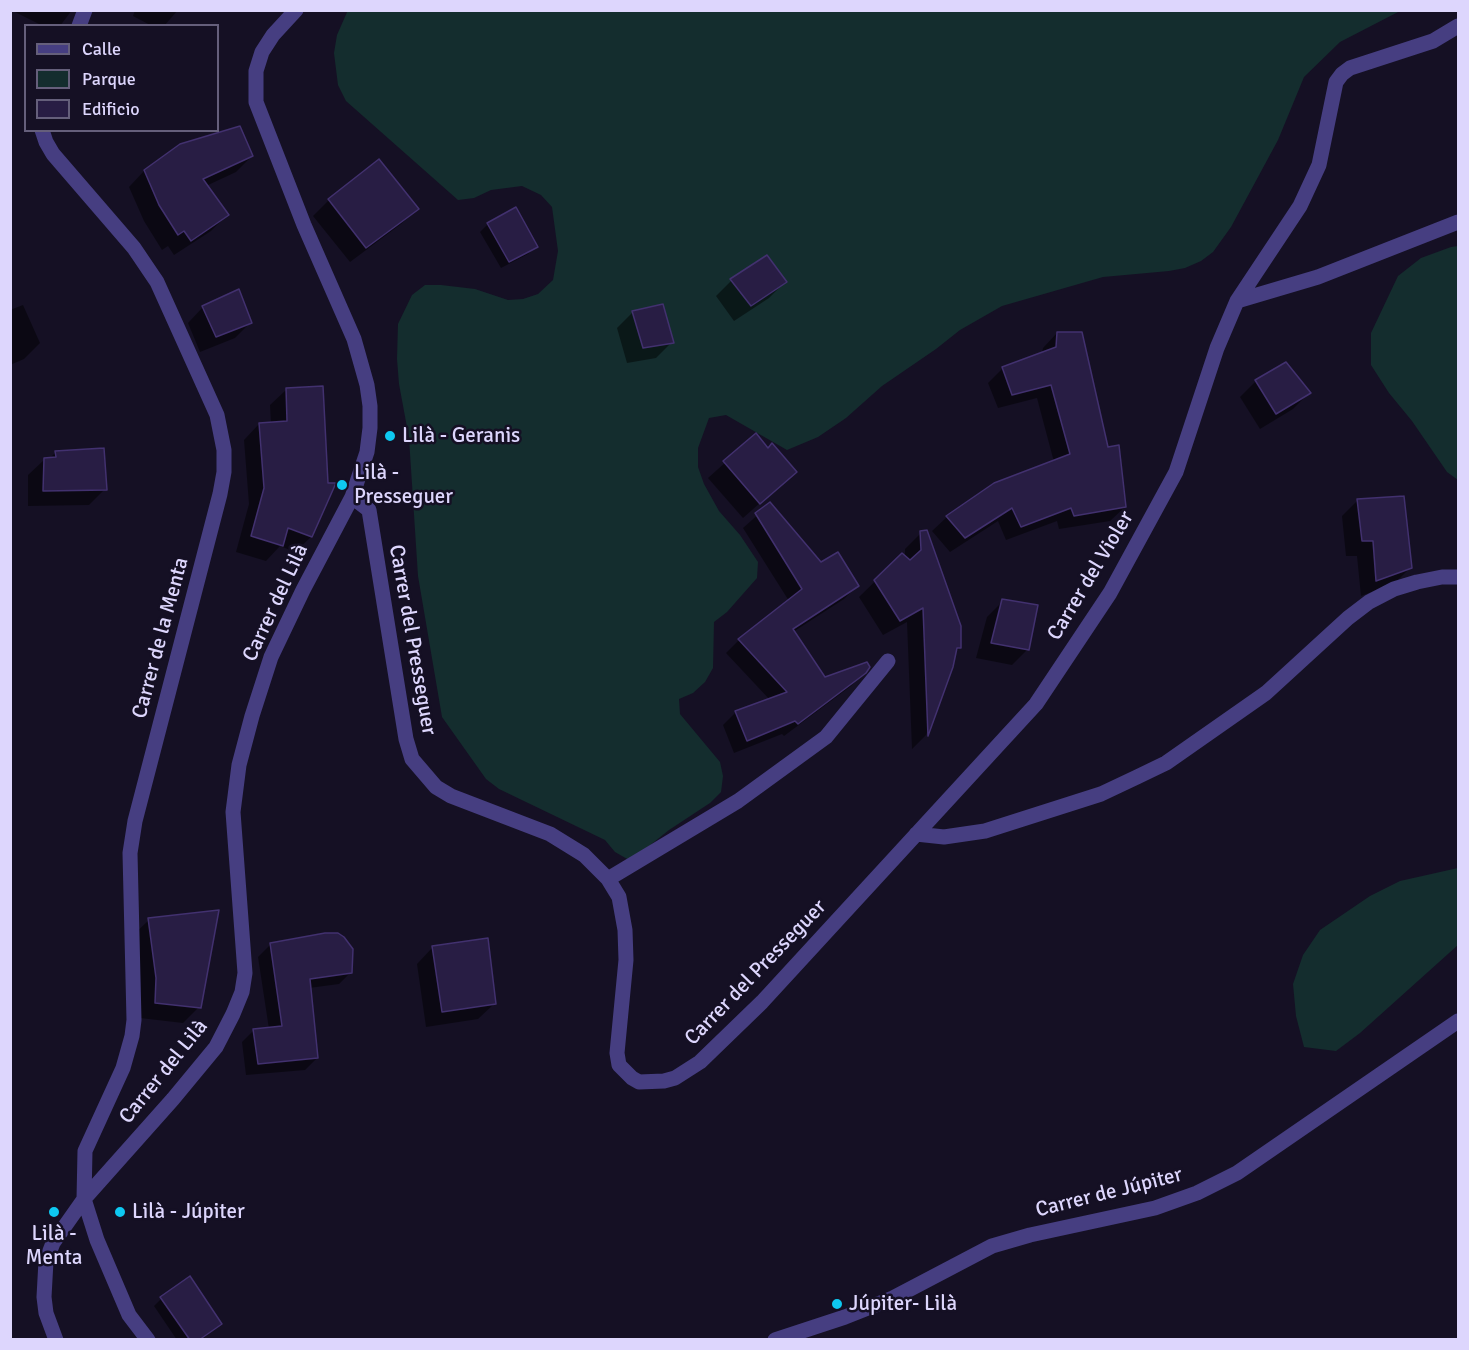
<!DOCTYPE html>
<html>
<head>
<meta charset="utf-8">
<style>
  body { margin:0 }
  #map { position:relative; width:1469px; height:1350px; overflow:hidden; background:#151024; font-family:Signika,sans-serif }
  canvas { display:block }
  .frame { position:absolute; inset:0; border:12px solid #ddd6fd; pointer-events:none }
  .legend { position:absolute; left:24px; top:24px; width:195px; height:108px; box-sizing:border-box; background:#151024; border:2px solid #655f7b; margin:0; padding:8px 10px; list-style:none; font-size:18px; color:#ddd6fd }
  .legend li { display:flex; align-items:center; gap:12px; height:30px }
  .legend b { width:30px; border:2px solid #655f7b }
</style>
</head>
<body>
<div id="map">
<canvas width="1469" height="1350"></canvas>
<div class="frame"></div>
<ul class="legend">
<li><b style="height:8px;background:#463e81"></b>Calle</li>
<li><b style="height:16px;background:#142d2e"></b>Parque</li>
<li><b style="height:16px;background:#281d44"></b>Edificio</li>
</ul>
</div>
<script>
const context = document.querySelector('canvas').getContext('2d');
context.lineJoin = 'round';
function paint(path, color) { context.fillStyle = color; context.fill(path, 'evenodd'); }
const poly = rows => new Path2D(rows.map(r => 'M' + r).join(''));
function trace(path, color, width, dash) { context.strokeStyle = color; context.lineWidth = width; context.lineCap = dash ? 'butt' : 'round'; context.setLineDash(dash || []); context.stroke(path); }
function label(font, color, halo, rows, align = 'center') {
  context.font = font + ' Signika,sans-serif'; context.lineWidth = 5; context.setLineDash([]); context.textBaseline = 'middle'; context.strokeStyle = halo; context.fillStyle = color; for (const [text, x, y, turn = 0] of rows) {
    context.save(); context.translate(x, y); context.rotate((+turn || 0) * Math.PI / 180); context.textAlign = isNaN(turn) ? turn : align; if (halo) context.strokeText(text, 0, 0); context.fillText(text, 0, 0); context.restore();
  }
}
paint(poly([
  [348,10,1400,11,1340,42,1304,77,1278,140,1231,227,1213,252,1201,261,1185,268,1169,271,1103,277,1002,306,960,330,936,349,882,386,846,418,818,437,787,450,726,415,709,418,698,448,698,467,704,484,719,511,740,535,758,562,757,578,727,612,714,622,713,668,705,682,693,693,679,699,680,714,720,762,723,776,721,792,710,803,669,830,644,850,629,860,615,852,605,840,499,789,486,779,442,717,418,576,409,438,399,384,397,359,398,324,412,295,425,285,441,285,475,289,508,300,523,299,538,294,553,280,558,251,552,207,541,195,522,186,491,190,474,198,458,200,346,101,338,85,334,53,337,35],
  [1458,246,1458,480,1447,472,1412,421,1389,393,1371,365,1371,333,1398,276,1421,258,1451,247],
  [1458,868,1458,945,1360,1033,1336,1051,1304,1047,1296,1016,1293,984,1303,955,1320,930,1370,896,1400,881]
]), '#142d2e');
paint(poly([
  [11,10,72,10,60,26,43,26],
  [135,10,178,10,164,26,152,26,133,16],
  [252,156,236,172,206,186,227,215,211,231,174,255,168,246,162,250,144,221,129,187,144,171],
  [329,200,417,209,401,224,350,262,313,216],
  [488,224,536,246,528,254,501,268,480,232],
  [731,281,785,282,769,298,734,321,716,296],
  [23,305,40,343,24,359,10,365,10,310],
  [203,307,251,322,235,338,200,352,188,323],
  [633,312,672,342,656,358,627,363,617,328],
  [1057,333,1106,449,1125,507,1110,521,1059,529,1057,521,1006,540,998,521,950,552,932,531,947,517,995,484,1054,462,1037,398,998,408,988,383,1003,368,1042,353,1043,348],
  [1256,381,1309,393,1293,409,1260,429,1240,397],
  [286,390,311,537,295,552,280,546,266,561,236,552,249,504,244,440,259,424,271,424,270,405],
  [756,435,767,450,795,472,743,518,708,478],
  [56,452,105,489,89,505,28,506,28,475,44,460,49,459],
  [1358,500,1411,567,1395,583,1361,596,1357,556,1346,556,1342,516],
  [770,504,820,564,857,586,844,599,793,632,825,679,864,672,851,686,784,736,782,734,734,753,723,725,736,712,770,700,726,653,739,640,789,601,743,528],
  [921,533,960,648,955,652,952,667,926,735,912,749,907,622,883,635,859,597,902,555,905,558,905,549],
  [1003,601,1028,649,1012,665,976,658,987,617],
  [149,920,199,1007,183,1023,140,1018,133,935],
  [270,945,351,972,339,984,309,988,317,1058,305,1070,246,1075,242,1042,254,1030,269,1029,258,957],
  [432,948,494,1004,478,1019,426,1027,417,964],
  [161,1299,221,1324,201,1340,177,1340,154,1306]
]), '#0007');
const building = poly([
  [240,126,253,156,203,179,229,215,191,241,184,231,178,235,159,205,144,170,180,144,240,126],
  [379,159,419,209,366,248,328,199,379,159],
  [516,207,538,247,509,262,487,223,516,207],
  [767,255,787,282,751,306,730,279,767,255],
  [239,289,252,323,216,337,202,306,239,289],
  [663,304,674,343,643,348,632,311,663,304],
  [1057,332,1082,332,1108,447,1119,445,1126,507,1074,516,1071,508,1021,527,1012,508,965,538,946,516,994,483,1070,454,1051,385,1012,395,1002,367,1056,347,1057,332],
  [1286,362,1311,393,1276,414,1255,380,1286,362],
  [323,386,328,483,336,483,312,537,288,528,283,546,251,536,264,488,259,423,287,421,286,388,323,386],
  [756,433,768,448,772,443,797,472,760,504,723,461,756,433],
  [104,448,107,490,43,491,44,458,56,457,55,451,104,448],
  [1404,496,1412,568,1376,581,1373,541,1362,541,1357,499,1404,496],
  [770,502,821,562,838,552,859,586,793,629,825,677,867,662,870,667,866,673,798,724,795,721,747,741,735,711,787,692,738,639,802,589,755,513,770,502],
  [927,530,961,626,961,648,957,648,953,667,928,736,923,608,900,621,874,580,902,553,910,560,921,550,920,531,927,530],
  [1002,599,1038,605,1029,650,991,643,1002,599],
  [219,910,201,1008,155,1003,156,978,148,918,219,910],
  [325,933,338,933,344,937,353,949,352,973,310,979,318,1058,258,1064,253,1029,282,1026,270,943,325,933],
  [488,938,496,1004,442,1012,432,946,488,938],
  [190,1276,222,1324,199,1340,190,1340,160,1297,190,1276]
]);
paint(building, '#281d44');
trace(building, '#42316f', 1.5);
trace(poly([
  [79,26,85,10],
  [42,130,46,142,53,154,134,248,157,282,217,415,224,450,224,472,220,494,135,821,130,853,134,1020,132,1036,123,1068,85,1151,84,1199,97,1240,129,1315,148,1340],
  [1237,301,1318,277,1458,222],
  [352,497,369,510,406,739,412,759,436,787,451,796,550,834,584,855,608,879,619,897,625,930,626,960,617,1053,619,1065,632,1078,639,1082,664,1081,675,1078,700,1062,762,1002,1036,704,1110,593,1176,472,1217,348,1237,301,1300,206,1319,165,1336,82,1342,74,1350,68,1433,41,1458,26],
  [916,834,944,837,985,831,1101,794,1137,777,1166,763,1266,693,1348,618,1369,602,1394,589,1417,582,1442,577,1458,577],
  [608,879,738,801,826,737,888,661],
  [56,1340,46,1313,44,1297,46,1261,53,1243,84,1199,173,1099,216,1047,233,1014,242,992,245,973,233,812,239,765,252,716,271,657,303,590,352,497,367,452,370,428,370,406,367,385,354,339,304,225,256,102,256,71,262,52,273,35,296,10],
  [775,1340,845,1317,893,1298,992,1246,1030,1235,1155,1208,1197,1193,1237,1173,1458,1021]
]), '#463e81', 15);
for (const [x, y, r, color] of [
  [390,436,6,"#0ec8f1"],
  [342,485,6,"#0ec8f1"],
  [54,1212,6,"#0ec8f1"],
  [120,1212,6,"#0ec8f1"],
  [837,1304,6,"#0ec8f1"]
]) { const dot = new Path2D(); dot.arc(x, y, r, 0, 2 * Math.PI); context.fillStyle = color; context.fill(dot); trace(dot, '#151024', 2); }
label('21px', '#ddd6fd', '#151024', [
  ["Lilà - Geranis",402,436],
  ["Lilà -",354,473],
  ["Presseguer",354,497],
  ["Lilà - Júpiter",132,1212],
  ["Lilà -",54,1234,"center"],
  ["Menta",54,1258,"center"],
  ["Júpiter- Lilà",849,1304]
], 'left');
label('21px', '#ddd6fd', '#151024', [
  ["Carrer del Violer",1091,576,-59],
  ["Carrer del Lilà",276,603,-65],
  ["Carrer de la Menta",161,638,-75],
  ["Carrer del Presseguer",412,640,80],
  ["Carrer del Presseguer",756,973,-46],
  ["Carrer del Lilà",164,1072,-51],
  ["Carrer de Júpiter",1109,1193,-14]
]);
</script>
</body>
</html>
